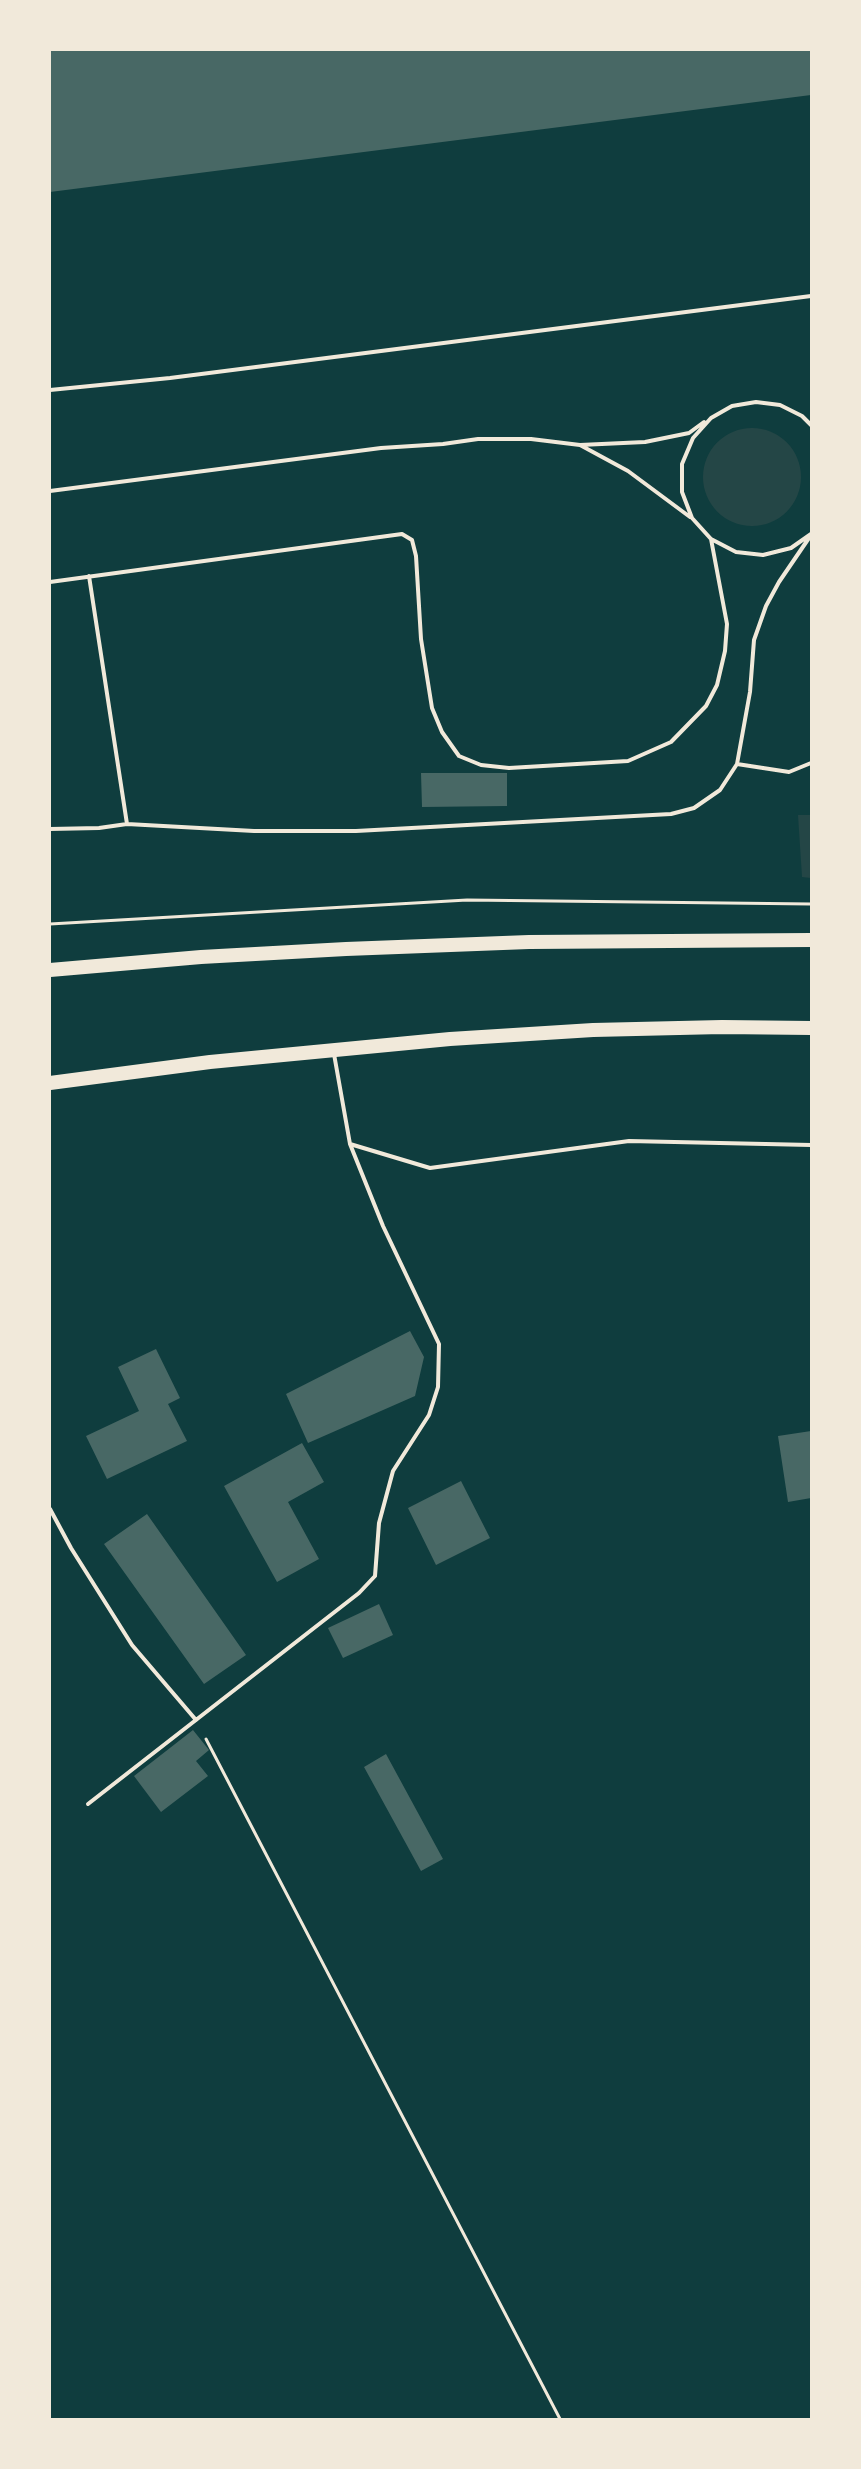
<!DOCTYPE html>
<html>
<head>
<meta charset="utf-8">
<style>
  body { margin:0 }
  #map { position:relative; width:861px; height:2469px; overflow:hidden; background:#0f3d3e; font-family:Rubik,sans-serif }
  canvas { display:block }
  .frame { position:absolute; inset:0; border:51px solid #f1e9da; pointer-events:none }
</style>
</head>
<body>
<div id="map">
<canvas width="861" height="2469"></canvas>
<div class="frame"></div>
</div>
<script>
const context = document.querySelector('canvas').getContext('2d');
context.lineJoin = 'round';
function paint(path, color) { context.fillStyle = color; context.fill(path, 'evenodd'); }
const poly = rows => new Path2D(rows.map(r => 'M' + r).join(''));
function trace(path, color, width, dash) { context.strokeStyle = color; context.lineWidth = width; context.lineCap = dash ? 'butt' : 'round'; context.setLineDash(dash || []); context.stroke(path); }
paint(poly([
  '703 477a49 49 0 1 1 98 0a49 49 0 1 1-98 0Z',
  [798,815,811,815,811,878,802,877]
]), '#244646');
paint(poly([
  [50,50,811,50,811,95,50,192],
  [421,773,507,773,507,806,422,807],
  [410,1331,424,1357,415,1396,308,1443,286,1394],
  [156,1349,180,1398,168,1404,187,1441,107,1479,86,1436,139,1411,118,1367],
  [811,1431,811,1498,788,1502,778,1436],
  [302,1443,324,1482,288,1502,319,1559,277,1582,224,1486],
  [461,1481,490,1538,436,1565,408,1508],
  [147,1514,246,1655,204,1684,104,1544],
  [379,1604,393,1635,343,1658,328,1628],
  [193,1730,209,1750,196,1761,208,1776,161,1812,134,1776],
  [386,1754,443,1859,421,1871,364,1767]
]), '#486865');
trace(poly([
  [50,924,467,900,811,904],
  [206,1739,560,2419]
]), '#f1e9da', 3);
trace(poly([
  [50,390,170,378,811,296],
  [50,491,381,448,443,444,478,439,531,439,580,445],
  [690,517,628,471,580,445,645,442,689,433,704,422],
  [811,534,791,548,763,555,736,552,711,539,692,518,682,492,682,464,693,438,711,418,732,406,756,402,780,405,802,416,811,425],
  [89,576,127,824],
  [50,582,402,534,412,540,416,556,421,639,432,708,442,732,459,756,481,765,509,768,628,761,671,742,706,706,717,685,725,651,727,624,711,539],
  [737,764,789,772,811,763],
  [50,829,99,828,127,824,254,831,356,831,671,814,694,808,720,790,737,764,750,692,754,640,766,606,779,582,811,535],
  [350,1144,430,1168,629,1141,811,1145],
  [50,1509,71,1548,132,1645,196,1720],
  [88,1804,359,1593,375,1576,379,1523,393,1471,429,1415,438,1387,439,1344,383,1226,350,1144,334,1054]
]), '#f1e9da', 4);
trace(poly([
  [50,970,201,957,346,949,529,942,811,940],
  [50,1083,210,1062,450,1039,593,1030,722,1027,811,1028]
]), '#f1e9da', 14);
</script>
</body>
</html>
